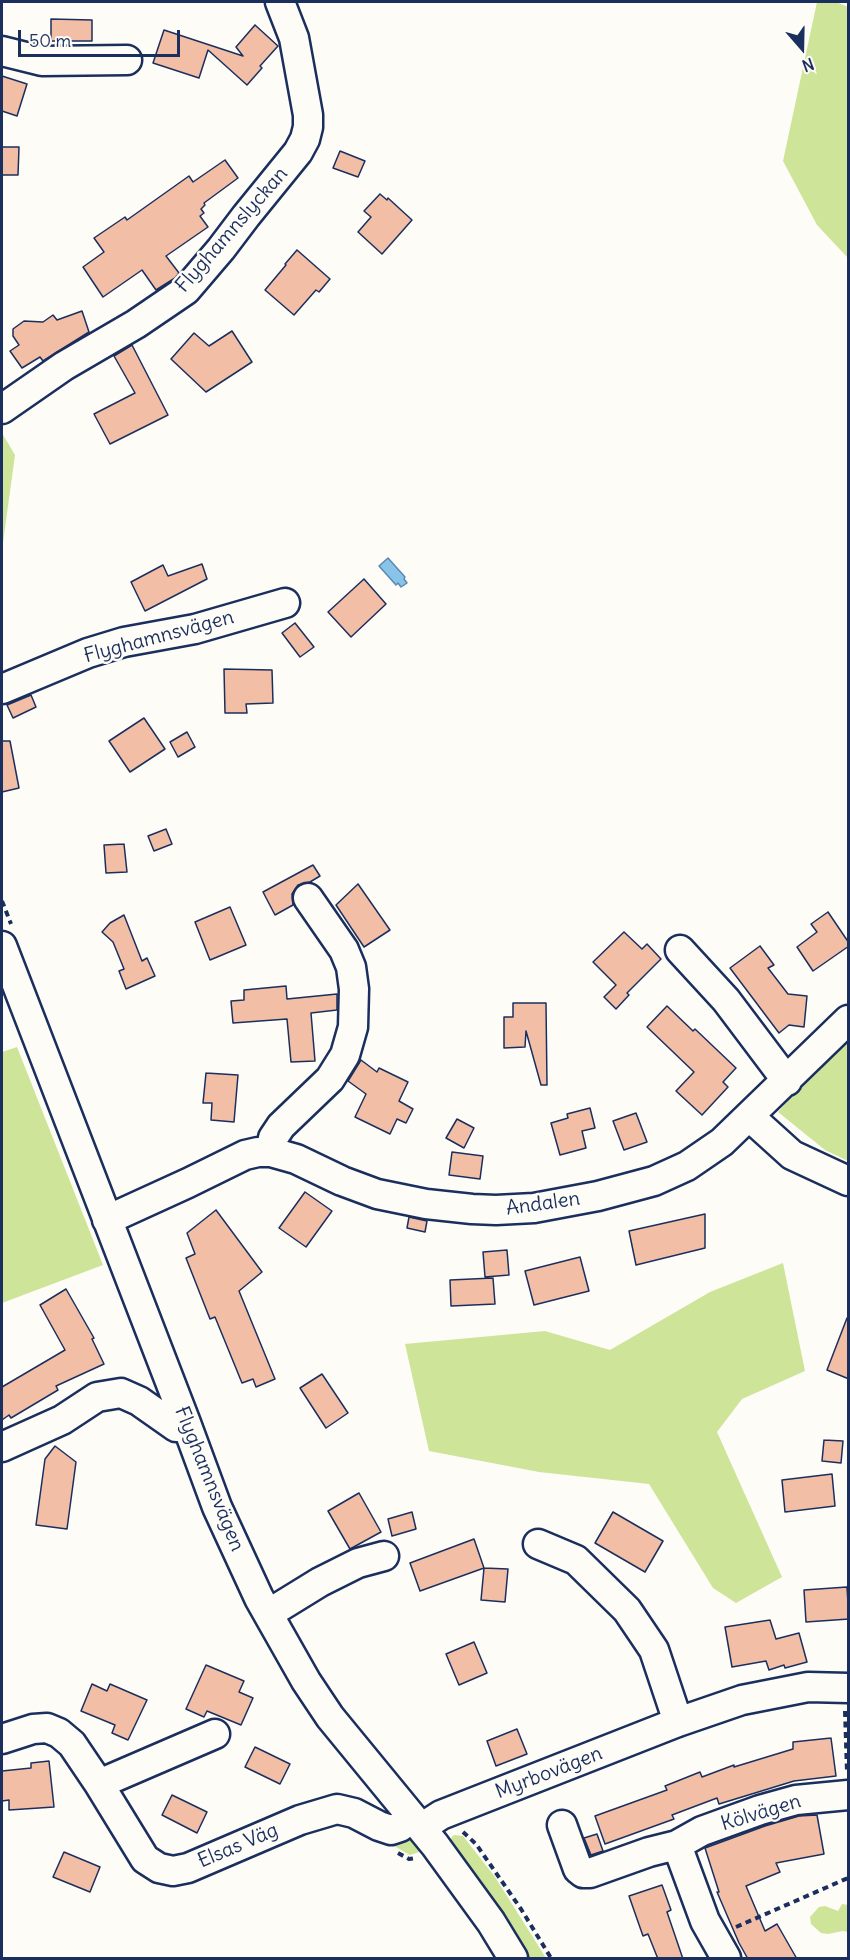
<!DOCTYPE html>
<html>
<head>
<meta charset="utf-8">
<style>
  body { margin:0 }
  #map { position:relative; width:850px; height:1960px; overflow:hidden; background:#fdfcf7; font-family:Delius,sans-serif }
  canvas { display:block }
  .frame { position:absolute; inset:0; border:3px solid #1b2f5e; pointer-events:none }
  .north { position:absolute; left:772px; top:18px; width:60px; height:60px; -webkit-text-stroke:4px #fdfcf7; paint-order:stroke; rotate:160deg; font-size:16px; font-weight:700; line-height:24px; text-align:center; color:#1b2f5e }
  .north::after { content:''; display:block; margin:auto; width:21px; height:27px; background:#1b2f5e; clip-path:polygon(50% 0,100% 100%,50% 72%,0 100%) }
  .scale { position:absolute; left:18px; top:30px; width:162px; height:27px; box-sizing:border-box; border:3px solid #1b2f5e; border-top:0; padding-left:8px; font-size:18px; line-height:21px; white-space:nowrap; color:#1b2f5e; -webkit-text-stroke:4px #fdfcf7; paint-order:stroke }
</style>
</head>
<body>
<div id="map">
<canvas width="850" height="1960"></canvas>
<div class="frame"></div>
<div class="north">N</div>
<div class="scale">50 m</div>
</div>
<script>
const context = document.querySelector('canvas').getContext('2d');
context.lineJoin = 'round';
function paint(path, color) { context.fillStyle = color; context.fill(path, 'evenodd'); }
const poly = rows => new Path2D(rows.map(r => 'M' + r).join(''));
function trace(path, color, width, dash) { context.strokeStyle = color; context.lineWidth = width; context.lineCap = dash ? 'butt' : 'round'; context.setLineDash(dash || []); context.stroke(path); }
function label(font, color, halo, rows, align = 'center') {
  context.font = font + ' Delius,sans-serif'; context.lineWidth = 5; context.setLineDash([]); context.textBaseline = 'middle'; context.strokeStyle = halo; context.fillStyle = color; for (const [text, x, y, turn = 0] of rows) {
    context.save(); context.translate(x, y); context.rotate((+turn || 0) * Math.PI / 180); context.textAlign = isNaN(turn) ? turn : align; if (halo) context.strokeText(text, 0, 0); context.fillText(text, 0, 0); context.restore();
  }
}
paint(poly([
  [817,2,836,2,848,7,848,258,817,225,783,161],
  [2,433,15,455,2,550],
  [848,1041,848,1161,825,1150,778,1112,822,1062],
  [17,1047,103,1265,2,1303,2,1052],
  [783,1263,805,1371,742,1399,717,1432,782,1577,736,1603,713,1588,649,1484,539,1472,429,1451,405,1344,545,1331,610,1350,710,1292],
  [455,1835,463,1836,495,1877,546,1958,527,1958,494,1906,450,1844,452,1836],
  [407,1837,417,1842,421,1850,419,1852,410,1855,387,1842],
  [842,1904,848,1905,848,1932,843,1931,828,1934,821,1933,811,1924,810,1917,819,1907,825,1906,838,1911]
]), '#cee499');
const water = poly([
  [388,558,405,577,404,579,407,583,401,587,398,583,396,585,379,566,388,558]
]);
paint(water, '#88c4e8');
trace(water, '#5c88b1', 1.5);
const building = poly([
  [51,19,92,20,92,41,51,41,51,19],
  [255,25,278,46,260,66,262,68,247,85,208,50,199,78,153,63,164,30,243,56,236,47,255,25],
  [2,76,27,84,17,116,2,111,2,76],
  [2,147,19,147,18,175,2,175,2,147],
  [340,151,365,161,358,177,333,168,340,151],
  [225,160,238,178,204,203,205,205,201,209,204,213,200,216,208,227,166,256,179,273,175,278,156,290,142,270,103,297,83,267,104,252,94,238,125,217,127,220,189,176,193,182,225,160],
  [380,194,387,200,388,198,412,220,382,254,358,232,371,217,364,211,380,194],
  [297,250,330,279,319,292,316,290,294,315,265,290,286,265,285,264,297,250],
  [82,311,89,332,43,361,40,357,22,368,10,351,19,345,13,336,13,329,24,321,43,322,53,315,57,320,82,311],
  [232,331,252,362,206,392,171,359,194,333,209,346,232,331],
  [132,345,168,415,110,444,94,414,135,393,114,356,132,345],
  [202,564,207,579,145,611,131,582,163,565,168,576,202,564],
  [364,579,386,604,351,637,328,612,364,579],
  [295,623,314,647,300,657,282,633,295,623],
  [224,669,272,670,273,703,246,704,247,713,225,713,224,669],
  [31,695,36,707,13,718,7,705,31,695],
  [144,718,165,749,130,772,109,741,144,718],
  [187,732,195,747,178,757,170,742,187,732],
  [2,741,10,741,19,788,2,792,2,741],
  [166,829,172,844,154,851,148,836,166,829],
  [124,844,127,872,106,873,104,845,124,844],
  [313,865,320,876,310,882,298,885,292,894,293,905,275,915,263,892,313,865],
  [358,884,390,930,364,947,336,905,358,884],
  [230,907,246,945,210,960,195,922,230,907],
  [828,912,849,943,849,946,813,971,797,947,817,932,811,924,828,912],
  [124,915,142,961,147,958,155,976,126,989,119,971,124,969,113,942,102,932,110,923,124,915],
  [624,932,642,949,647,944,661,959,627,993,629,995,616,1009,604,997,616,985,593,962,624,932],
  [760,946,774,965,768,968,788,994,807,996,804,1027,789,1025,779,1033,730,968,760,946],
  [286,986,287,999,337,994,337,1010,311,1013,315,1061,291,1062,287,1019,233,1023,231,1001,244,1000,244,990,286,986],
  [513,1003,546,1003,547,1085,541,1085,526,1031,525,1047,504,1048,504,1017,513,1017,513,1003],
  [667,1006,693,1031,695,1029,736,1068,723,1082,728,1087,702,1115,676,1091,694,1072,647,1027,667,1006],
  [361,1060,377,1072,379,1068,408,1082,399,1101,413,1109,406,1123,397,1119,390,1134,355,1117,366,1094,348,1081,361,1060],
  [206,1073,238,1075,234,1122,211,1120,212,1103,203,1103,206,1073],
  [590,1108,595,1128,582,1131,586,1148,560,1155,551,1123,568,1118,567,1114,590,1108],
  [636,1113,647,1142,624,1150,613,1121,636,1113],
  [457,1119,474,1128,464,1148,446,1138,457,1119],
  [452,1152,483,1156,480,1179,449,1175,452,1152],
  [305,1192,332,1211,306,1247,279,1228,305,1192],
  [216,1210,262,1272,239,1291,275,1379,256,1387,253,1379,242,1383,215,1317,210,1319,186,1258,195,1254,187,1233,216,1210],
  [705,1214,705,1248,636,1265,629,1231,705,1214],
  [409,1217,427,1221,425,1232,407,1228,409,1217],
  [507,1250,509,1275,485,1277,483,1252,507,1250],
  [580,1257,589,1291,534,1305,525,1271,580,1257],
  [493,1278,495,1304,451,1306,450,1280,493,1278],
  [66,1289,94,1338,92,1339,104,1364,56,1386,58,1390,11,1418,9,1415,2,1420,2,1387,65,1350,40,1305,66,1289],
  [847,1318,849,1319,849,1379,827,1370,847,1318],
  [322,1374,348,1413,326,1428,300,1388,322,1374],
  [824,1440,843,1441,841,1463,822,1461,824,1440],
  [55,1446,76,1462,67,1529,36,1525,45,1459,55,1446],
  [832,1474,835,1506,785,1512,782,1480,832,1474],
  [359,1493,381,1532,350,1549,328,1511,359,1493],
  [412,1512,416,1529,392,1536,388,1519,412,1512],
  [613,1512,663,1541,645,1572,595,1543,613,1512],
  [474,1539,484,1568,420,1591,410,1563,474,1539],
  [484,1568,508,1569,505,1602,481,1600,484,1568],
  [847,1587,849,1619,806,1622,804,1590,847,1587],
  [770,1620,776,1639,799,1633,807,1662,785,1668,784,1665,769,1670,766,1661,732,1667,725,1627,770,1620],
  [474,1642,487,1673,459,1685,446,1654,474,1642],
  [206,1665,244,1681,239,1692,253,1698,241,1725,207,1711,204,1717,186,1709,206,1665],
  [92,1684,107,1691,110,1684,147,1700,128,1740,112,1733,115,1725,81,1711,92,1684],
  [517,1729,527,1754,496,1766,487,1741,517,1729],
  [831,1738,836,1776,794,1781,719,1804,717,1798,672,1815,674,1819,605,1844,595,1816,667,1790,665,1786,700,1772,702,1777,734,1765,734,1767,793,1749,793,1742,831,1738],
  [255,1747,290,1764,280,1784,245,1767,255,1747],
  [49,1761,54,1807,9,1810,9,1800,2,1801,2,1771,31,1768,31,1763,49,1761],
  [172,1795,207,1812,197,1833,162,1815,172,1795],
  [817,1815,824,1854,776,1863,780,1872,746,1886,765,1931,777,1924,797,1959,748,1959,739,1943,717,1892,719,1892,705,1848,765,1826,799,1816,817,1815],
  [597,1834,603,1851,591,1855,584,1838,597,1834],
  [64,1852,100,1867,90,1892,53,1877,64,1852],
  [662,1885,671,1910,667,1912,683,1959,658,1959,648,1934,643,1936,629,1896,662,1885]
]);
paint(building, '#f3bea6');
trace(building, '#1b2f5e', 1.5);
const minor = poly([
  [2,51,42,61,127,60],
  [2,409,64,366,136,324,186,290,221,249,246,216,298,152,305,139,308,127,308,115,294,38,280,2],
  [2,689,88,653,124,642,195,629,285,603],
  [2,946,186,1423,217,1507,259,1598,306,1681,330,1717,435,1845,491,1922,513,1958],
  [680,950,726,1000,787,1081],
  [750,1117,792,1155,848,1181],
  [271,1152,273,1138,281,1126,330,1079,345,1055,353,1027,354,989,351,967,344,950,308,898],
  [107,1220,188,1183,245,1155,258,1152,271,1152,296,1159,342,1181,377,1194,426,1204,472,1209,496,1210,534,1208,598,1196,654,1181,687,1166,722,1142,848,1020],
  [2,1447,62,1420,97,1397,121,1393,139,1401,176,1427,186,1423],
  [538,1544,576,1560,627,1610,654,1650,678,1722],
  [268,1614,320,1582,358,1563,384,1556],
  [2,1739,33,1729,47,1728,59,1733,72,1744,99,1784,145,1859,159,1868,173,1871,188,1868,300,1820,337,1809,354,1813,379,1826,391,1830,400,1827,412,1817],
  [99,1784,215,1734],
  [562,1825,578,1869,583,1873,590,1873,649,1852,677,1845,702,1831,760,1810,796,1800,848,1795],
  [421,1828,441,1815,678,1722,742,1700,808,1687,848,1688],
  [677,1845,705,1921,726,1958]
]);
trace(minor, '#1b2f5e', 33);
trace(poly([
  [2,901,11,924],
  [845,1711,847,1772],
  [463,1832,476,1844,521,1909,551,1958],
  [398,1853,409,1859,416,1858],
  [736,1927,848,1878]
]), '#1b2f5e', 4, [6, 4.5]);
trace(minor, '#fdfcf7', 28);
label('20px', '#1b2f5e', '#fdfcf7', [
  ["Flyghamnslyckan",232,230,-49],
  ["Flyghamnsvägen",159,637,-15],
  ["Andalen",543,1204,-8],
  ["Flyghamnsvägen",209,1479,68],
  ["Myrbovägen",549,1773,-21],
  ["Kölvägen",761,1813,-17],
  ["Elsas Väg",238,1846,-23]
]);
</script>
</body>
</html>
